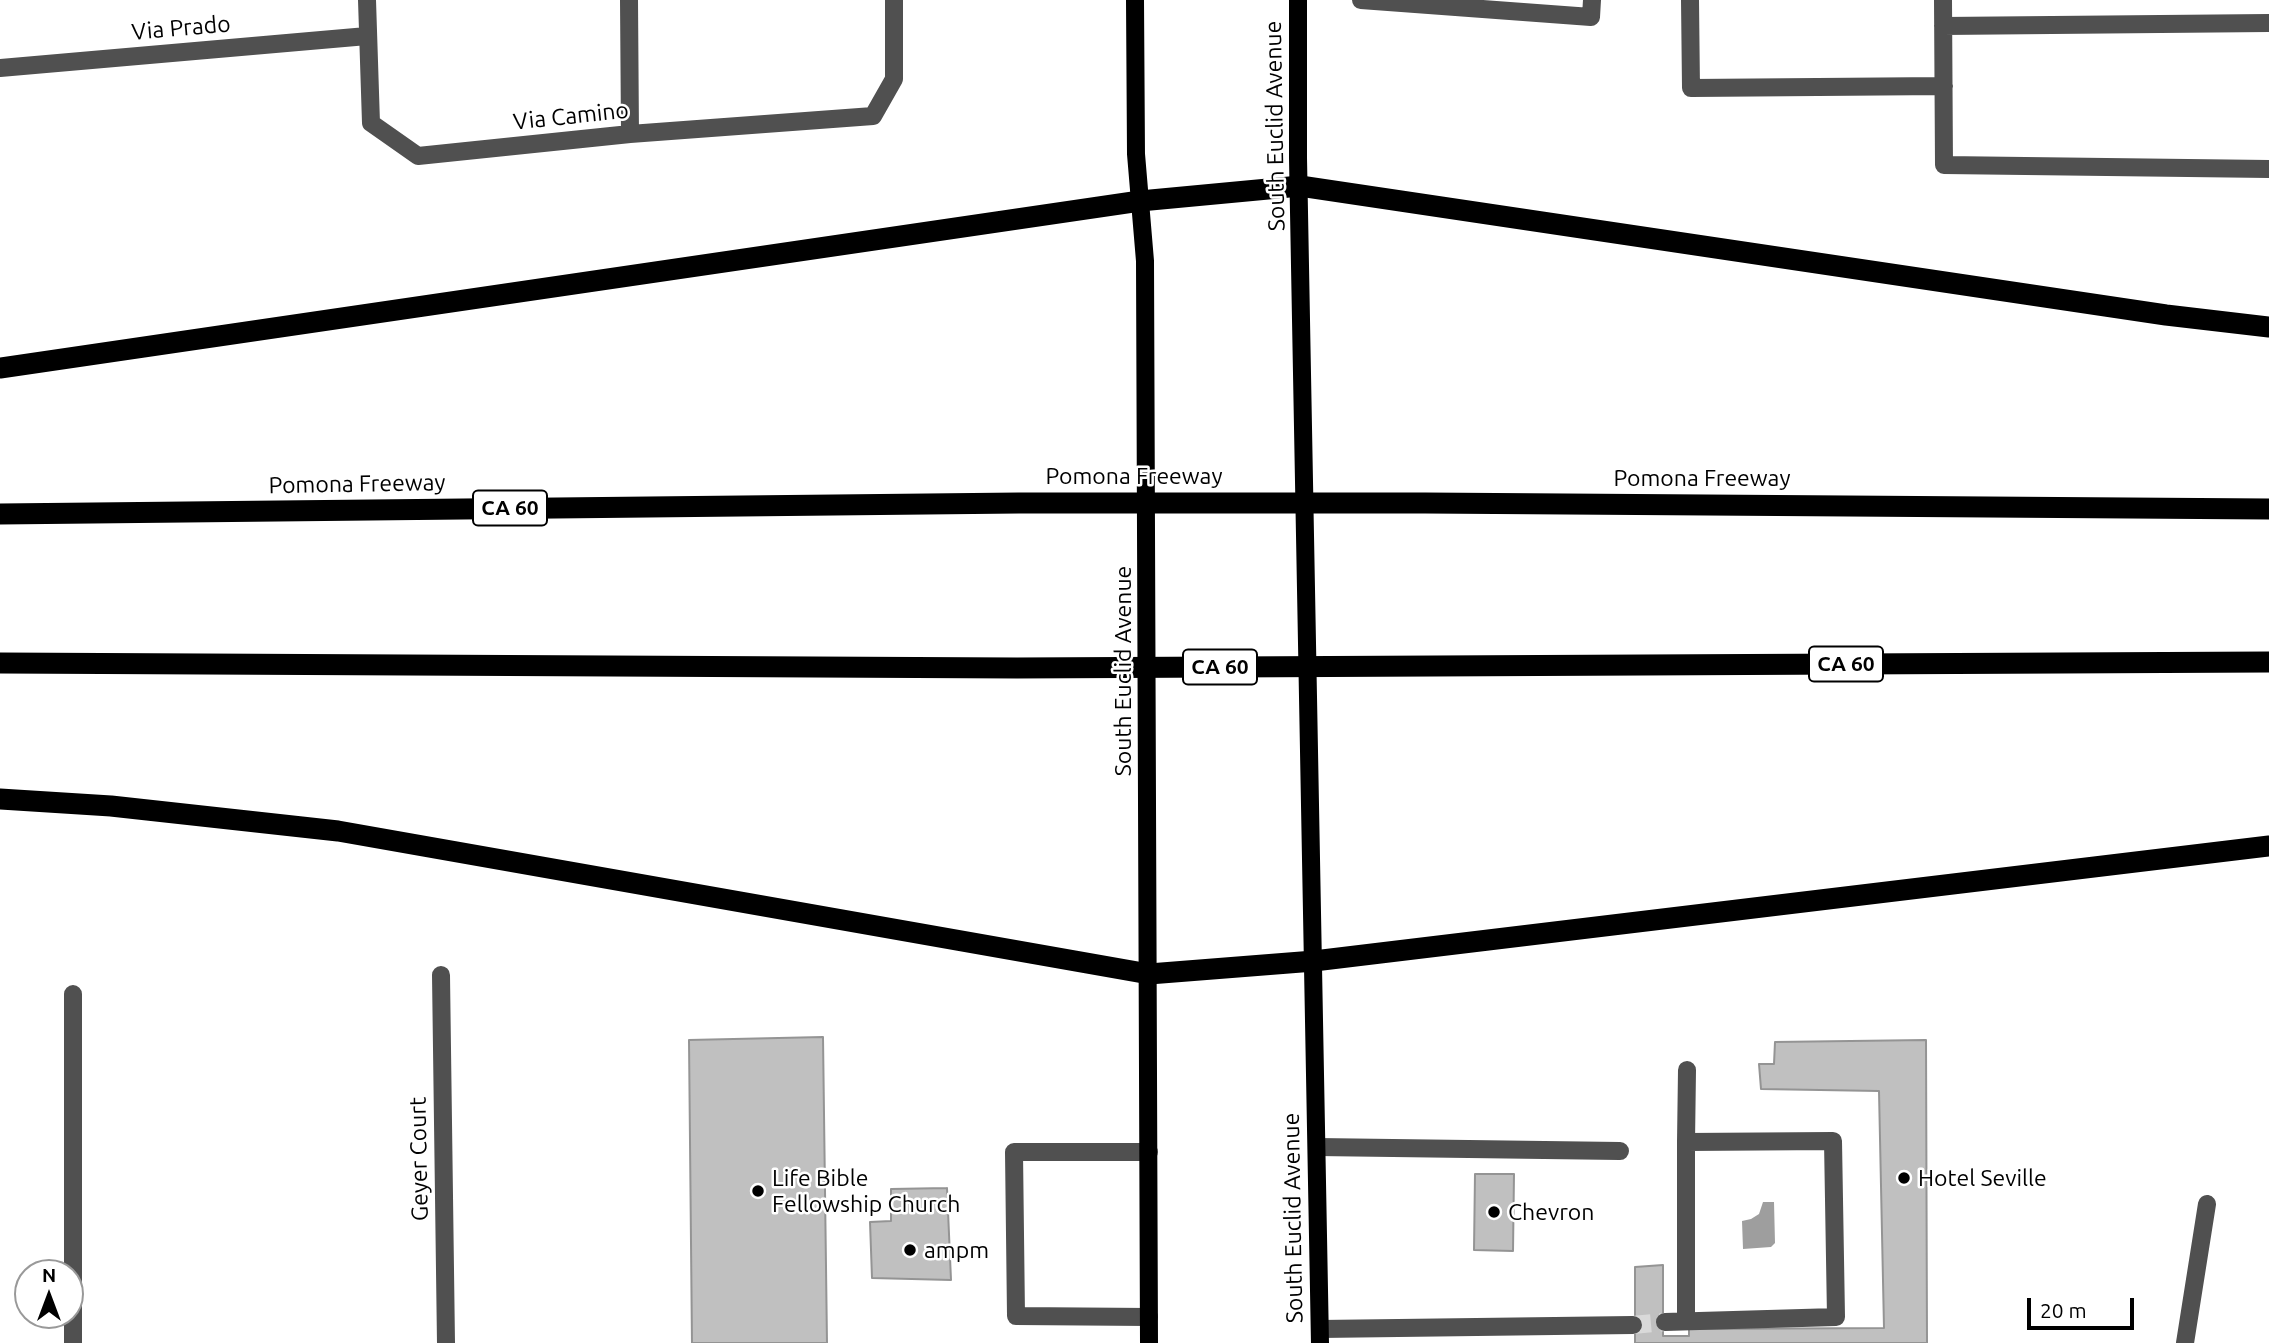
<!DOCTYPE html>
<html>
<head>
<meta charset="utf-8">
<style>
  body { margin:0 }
  #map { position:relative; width:2269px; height:1343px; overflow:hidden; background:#fff; font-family:Ubuntu,sans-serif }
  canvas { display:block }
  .north { position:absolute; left:14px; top:1259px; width:70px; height:70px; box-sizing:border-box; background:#fff; border:2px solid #999; border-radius:50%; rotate:0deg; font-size:19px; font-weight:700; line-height:28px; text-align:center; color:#000 }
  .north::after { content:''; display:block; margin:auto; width:24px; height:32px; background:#000; clip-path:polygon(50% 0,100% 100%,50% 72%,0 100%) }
  .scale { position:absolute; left:2027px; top:1298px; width:107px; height:32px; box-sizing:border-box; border:4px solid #000; border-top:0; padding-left:9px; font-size:21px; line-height:24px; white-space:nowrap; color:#000; -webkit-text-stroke:5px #fff; paint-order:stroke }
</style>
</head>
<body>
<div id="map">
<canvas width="2269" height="1343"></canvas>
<div class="north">N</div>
<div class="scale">20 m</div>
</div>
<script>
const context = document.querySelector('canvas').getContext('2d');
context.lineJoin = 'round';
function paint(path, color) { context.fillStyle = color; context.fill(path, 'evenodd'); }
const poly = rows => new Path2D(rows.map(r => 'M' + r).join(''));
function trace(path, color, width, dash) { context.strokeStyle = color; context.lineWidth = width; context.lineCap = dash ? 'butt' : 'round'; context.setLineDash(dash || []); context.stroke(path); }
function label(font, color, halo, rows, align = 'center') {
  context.font = font + ' Ubuntu,sans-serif'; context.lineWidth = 5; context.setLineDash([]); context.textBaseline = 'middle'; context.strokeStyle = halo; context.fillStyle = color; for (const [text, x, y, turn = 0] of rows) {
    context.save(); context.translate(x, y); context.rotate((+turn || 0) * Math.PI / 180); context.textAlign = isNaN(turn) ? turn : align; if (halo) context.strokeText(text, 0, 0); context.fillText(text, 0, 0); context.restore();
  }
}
paint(poly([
  [1763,1202,1774,1202,1775,1243,1771,1247,1743,1249,1742,1221,1751,1219,1759,1214]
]), '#9e9e9e');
const building = poly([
  [823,1037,827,1343,692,1343,689,1040,823,1037],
  [1926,1040,1927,1343,1635,1343,1635,1267,1663,1265,1663,1336,1689,1336,1689,1329,1884,1328,1879,1091,1761,1089,1759,1064,1774,1064,1775,1042,1926,1040],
  [1475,1174,1514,1174,1513,1251,1474,1250,1475,1174],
  [947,1188,951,1280,872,1278,870,1222,891,1221,891,1189,947,1188]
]);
paint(building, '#c0c0c0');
trace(building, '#949494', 2);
trace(poly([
  [1633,1325,1665,1322]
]), '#d9d9d9', 18, [18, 9]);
trace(poly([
  [367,0,371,123,418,156,630,134,873,116,894,79,894,0],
  [629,0,630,134],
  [1361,0,1591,17,1592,0],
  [1690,0,1691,88,1944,86],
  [1943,0,1944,165,2269,169],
  [1943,26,2269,23],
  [0,68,367,36],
  [441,975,446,1343],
  [73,994,73,1342],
  [1686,1142,1687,1070],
  [1317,1147,1620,1151],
  [1149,1152,1014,1152,1016,1316,1149,1317],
  [1665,1322,1836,1317,1833,1141,1686,1142,1686,1320],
  [1320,1329,1633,1325],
  [2185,1343,2207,1204]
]), '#505050', 18);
trace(poly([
  [1135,0,1136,154,1145,261,1149,1343],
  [1298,0,1298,158,1320,1343]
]), '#000', 18);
trace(poly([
  [0,368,1140,201,1300,186,2166,315,2269,327],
  [0,514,1019,503,1425,503,2269,509],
  [0,663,1017,668,2269,662],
  [0,799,111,806,338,831,1149,974,1314,961,2269,846]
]), '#000', 21);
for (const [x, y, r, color] of [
  [1904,1178,7,"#000"],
  [758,1191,7,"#000"],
  [1494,1212,7,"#000"],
  [910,1250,7,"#000"]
]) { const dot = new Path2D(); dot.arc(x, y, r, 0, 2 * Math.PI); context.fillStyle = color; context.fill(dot); trace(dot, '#fff', 2.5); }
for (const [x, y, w] of [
  [510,508,74],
  [1846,664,74],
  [1220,667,74]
]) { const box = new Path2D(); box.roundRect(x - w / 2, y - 17.5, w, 35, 5); context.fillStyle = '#fff'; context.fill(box); trace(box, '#000', 2); }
label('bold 21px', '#000', null, [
  ["CA 60",510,508],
  ["CA 60",1846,664],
  ["CA 60",1220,667]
]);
label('23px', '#000', '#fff', [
  ["Via Prado",181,28,-5],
  ["Via Camino",571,116,-6],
  ["South Euclid Avenue",1275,126,-91],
  ["Pomona Freeway",1134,476],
  ["Pomona Freeway",1702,478],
  ["Pomona Freeway",357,484,-1],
  ["South Euclid Avenue",1123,671,-90],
  ["Geyer Court",419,1159,-91],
  ["South Euclid Avenue",1293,1218,-91]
]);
label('23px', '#000', '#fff', [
  ["Life Bible",772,1178],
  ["Fellowship Church",772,1204],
  ["Hotel Seville",1918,1178],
  ["Chevron",1508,1212],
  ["ampm",924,1250]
], 'left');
</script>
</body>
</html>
